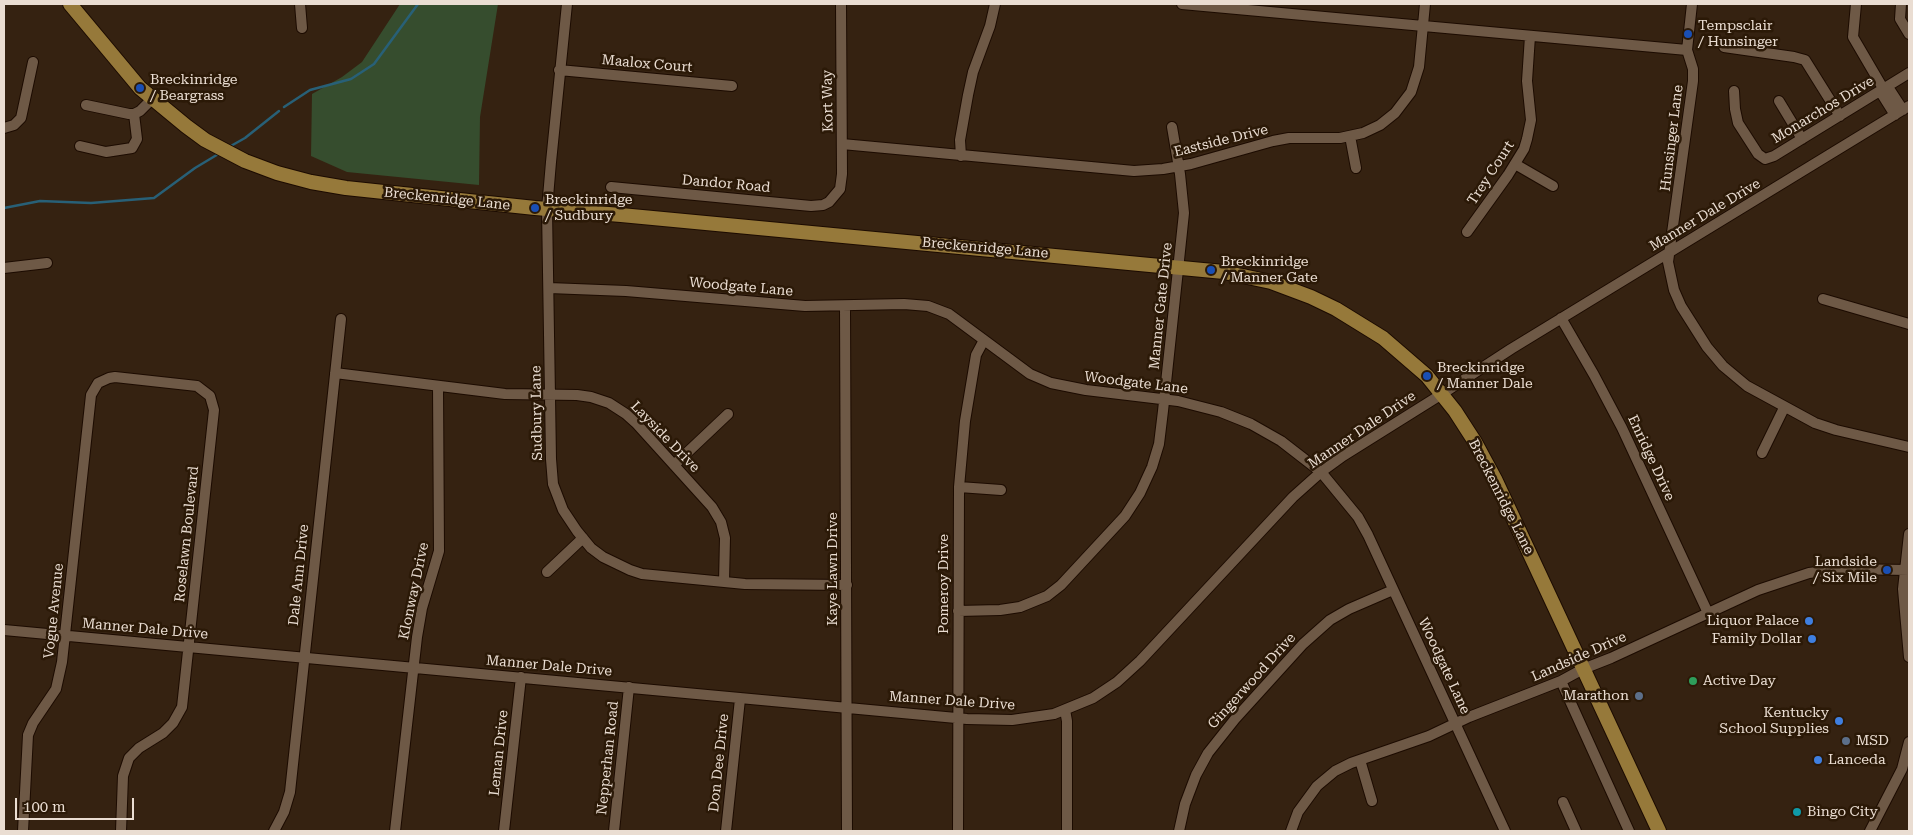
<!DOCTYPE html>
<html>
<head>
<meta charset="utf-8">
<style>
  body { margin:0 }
  #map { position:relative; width:1913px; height:835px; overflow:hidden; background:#352211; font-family:"Roboto Serif",serif }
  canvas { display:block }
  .frame { position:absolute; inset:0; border:5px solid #eaddd2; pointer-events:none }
  .scale { position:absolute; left:15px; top:798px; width:119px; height:22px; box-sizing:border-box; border:2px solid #eaddd2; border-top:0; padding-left:6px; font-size:15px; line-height:18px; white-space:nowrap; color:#eaddd2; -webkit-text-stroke:4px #2b1907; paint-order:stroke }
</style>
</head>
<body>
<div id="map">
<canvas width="1913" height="835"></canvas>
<div class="frame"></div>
<div class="scale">100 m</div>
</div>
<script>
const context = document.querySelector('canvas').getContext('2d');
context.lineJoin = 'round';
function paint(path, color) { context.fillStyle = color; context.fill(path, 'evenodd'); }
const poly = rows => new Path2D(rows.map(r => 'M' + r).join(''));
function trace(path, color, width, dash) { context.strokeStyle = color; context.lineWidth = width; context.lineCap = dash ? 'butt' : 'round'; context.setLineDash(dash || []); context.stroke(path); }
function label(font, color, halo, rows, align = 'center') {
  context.font = font + ' "Roboto Serif",serif'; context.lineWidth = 5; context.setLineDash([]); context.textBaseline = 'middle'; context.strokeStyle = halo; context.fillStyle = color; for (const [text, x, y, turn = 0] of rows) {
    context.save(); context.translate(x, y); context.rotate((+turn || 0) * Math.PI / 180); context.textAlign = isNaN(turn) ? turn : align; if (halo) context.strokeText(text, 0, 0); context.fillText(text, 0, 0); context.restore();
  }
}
paint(poly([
  [400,4,498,4,480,117,479,185,347,172,311,156,312,94,342,77,362,62]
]), '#364d2e');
trace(poly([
  [284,107,310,90,351,79,374,64,418,4],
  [229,147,245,138,279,111],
  [4,208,40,201,91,203,154,198,195,168,220,153]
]), '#286077', 2.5);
const minor = poly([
  [300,4,302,28],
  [567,4,551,162,547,209,551,459,553,484,563,510,577,531,591,548,603,557,630,570,642,574,745,584,847,585],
  [1182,4,1687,50],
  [1692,4,1687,50,1693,69,1693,81,1668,262,1674,290,1681,306,1707,347,1723,366,1747,386,1815,423,1836,430,1909,447],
  [1856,4,1853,37,1884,90],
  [1901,4,1900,19,1909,34],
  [1724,47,1794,57,1805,60,1840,116],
  [559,70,732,86],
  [1888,87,1903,110],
  [1734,91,1735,109,1738,123,1758,154,1765,159,1774,156,1909,73],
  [1880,91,1895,115],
  [1779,101,1802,139],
  [86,105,129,114,134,114,140,111,152,99],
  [4,128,14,125,21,118,33,62],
  [1350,136,1356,168],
  [842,144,1134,171,1163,169,1191,164,1273,141,1289,138,1340,138,1363,133,1380,125,1395,113,1411,92,1419,67,1425,4],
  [80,146,106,152,132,148,137,139,134,114],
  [961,156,960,140,968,95,973,72,990,26,995,4],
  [1515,164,1553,186],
  [611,187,811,206,823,205,829,202,840,189,842,174,841,4],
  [1467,232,1508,175,1524,149,1527,139,1531,120,1527,81,1530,36],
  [4,268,47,263],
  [549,288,626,291,805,306,904,304,928,306,949,314,1030,374,1051,383,1086,390,1178,401,1221,412,1251,424,1281,441,1321,472,1358,517,1368,535,1505,831],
  [1823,299,1909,324],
  [845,306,847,831],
  [1561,318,1594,375,1622,428,1708,613],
  [335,373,505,394,577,395,591,397,609,403,626,414,636,423,712,507,721,522,725,538,724,582],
  [1762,453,1784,408],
  [674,465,728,414],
  [959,487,1001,490],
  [1909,534,1903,589,1909,657],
  [547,572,583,538],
  [958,611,1000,610,1020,607,1047,596,1061,585,1125,516,1140,493,1152,467,1159,444,1163,411,1184,213,1180,174,1172,127],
  [4,630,967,719,1012,720,1054,714,1093,698,1117,682,1140,661,1293,497,1321,472,1343,456,1442,394,1511,349,1909,106],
  [1561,681,1629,831],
  [1065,710,1067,721,1067,831],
  [1360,760,1372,801],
  [1563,802,1576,831],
  [23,831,28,735,33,723,56,689,62,662,91,395,98,383,109,378,115,377,197,386,210,396,214,410,182,707,173,723,163,733,139,748,129,758,123,776,121,831],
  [274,831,284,812,290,792,341,319],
  [395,831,417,637,422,608,439,551,438,386],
  [504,831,521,677],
  [614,831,629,687],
  [726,831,740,699],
  [958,831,959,487,965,421,976,355,984,340],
  [1179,831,1185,804,1196,775,1208,753,1235,719,1303,644,1330,620,1349,609,1393,590],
  [1291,831,1298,812,1317,786,1335,771,1351,763,1429,736,1469,717,1561,681,1583,669,1611,658,1758,590,1809,573,1841,569,1909,570],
  [1870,831,1902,769,1909,742]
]);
const major = poly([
  [70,4,140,88,186,126,205,140,245,161,277,173,311,182,346,188,535,208,621,215,1224,272,1271,282,1311,297,1336,309,1383,338,1427,376,1455,411,1475,442,1495,479,1659,831]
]);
trace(minor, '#1c0b00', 12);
trace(major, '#1c0b00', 16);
trace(minor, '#6e5946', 10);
trace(major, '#96793a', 14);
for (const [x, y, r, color] of [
  [1688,34,5,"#1a4fb4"],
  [140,88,5,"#1a4fb4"],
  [535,208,5,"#1a4fb4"],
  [1211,270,5,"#1a4fb4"],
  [1427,376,5,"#1a4fb4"],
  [1887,570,5,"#1a4fb4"],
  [1809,621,5,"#3f7fe0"],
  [1812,639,5,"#3f7fe0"],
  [1693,681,5,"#2e9e5b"],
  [1639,696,5,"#5c6f8a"],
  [1839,721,5,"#3f7fe0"],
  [1846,741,5,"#5c6f8a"],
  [1818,760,5,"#3f7fe0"],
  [1797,812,5,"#0f9aa8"]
]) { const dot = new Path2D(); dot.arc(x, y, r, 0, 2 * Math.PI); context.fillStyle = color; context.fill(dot); trace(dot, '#2b1907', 2); }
label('14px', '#eaddd2', '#2b1907', [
  ["Tempsclair",1698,26],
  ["/ Hunsinger",1698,42],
  ["Breckinridge",150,80],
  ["/ Beargrass",150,96],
  ["Breckinridge",545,200],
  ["/ Sudbury",545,216],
  ["Breckinridge",1221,262],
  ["/ Manner Gate",1221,278],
  ["Breckinridge",1437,368],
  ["/ Manner Dale",1437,384],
  ["Landside",1877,562,"right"],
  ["/ Six Mile",1877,578,"right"],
  ["Liquor Palace",1799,621,"right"],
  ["Family Dollar",1802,639,"right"],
  ["Active Day",1703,681],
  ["Marathon",1629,696,"right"],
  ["Kentucky",1829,713,"right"],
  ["School Supplies",1829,729,"right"],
  ["MSD",1856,741],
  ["Lanceda",1828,760],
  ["Bingo City",1807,812]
], 'left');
label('14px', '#eaddd2', '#2b1907', [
  ["Maalox Court",647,64,5],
  ["Kort Way",828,101,-91],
  ["Monarchos Drive",1823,110,-31],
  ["Hunsinger Lane",1672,138,-83],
  ["Eastside Drive",1221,141,-14],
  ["Trey Court",1491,173,-57],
  ["Dandor Road",726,184,5],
  ["Breckenridge Lane",447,199,6],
  ["Manner Dale Drive",1705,215,-31],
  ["Breckenridge Lane",985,248,5],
  ["Woodgate Lane",741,287,5],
  ["Manner Gate Drive",1161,306,-84],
  ["Woodgate Lane",1136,383,7],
  ["Sudbury Lane",537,413,-91],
  ["Manner Dale Drive",1362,430,-34],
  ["Layside Drive",665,437,46],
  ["Enridge Drive",1651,458,65],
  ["Breckenridge Lane",1501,497,63],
  ["Roselawn Boulevard",187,534,-84],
  ["Kaye Lawn Drive",833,569,-90],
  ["Dale Ann Drive",299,575,-84],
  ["Pomeroy Drive",944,584,-90],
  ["Klonway Drive",414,591,-78],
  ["Vogue Avenue",54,611,-84],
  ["Manner Dale Drive",145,629,5],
  ["Landside Drive",1579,657,-24],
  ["Manner Dale Drive",549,666,5],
  ["Woodgate Lane",1444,666,65],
  ["Gingerwood Drive",1252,681,-48],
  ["Manner Dale Drive",952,701,4],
  ["Leman Drive",499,753,-84],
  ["Nepperhan Road",608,758,-84],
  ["Don Dee Drive",719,763,-84]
]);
</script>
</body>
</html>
